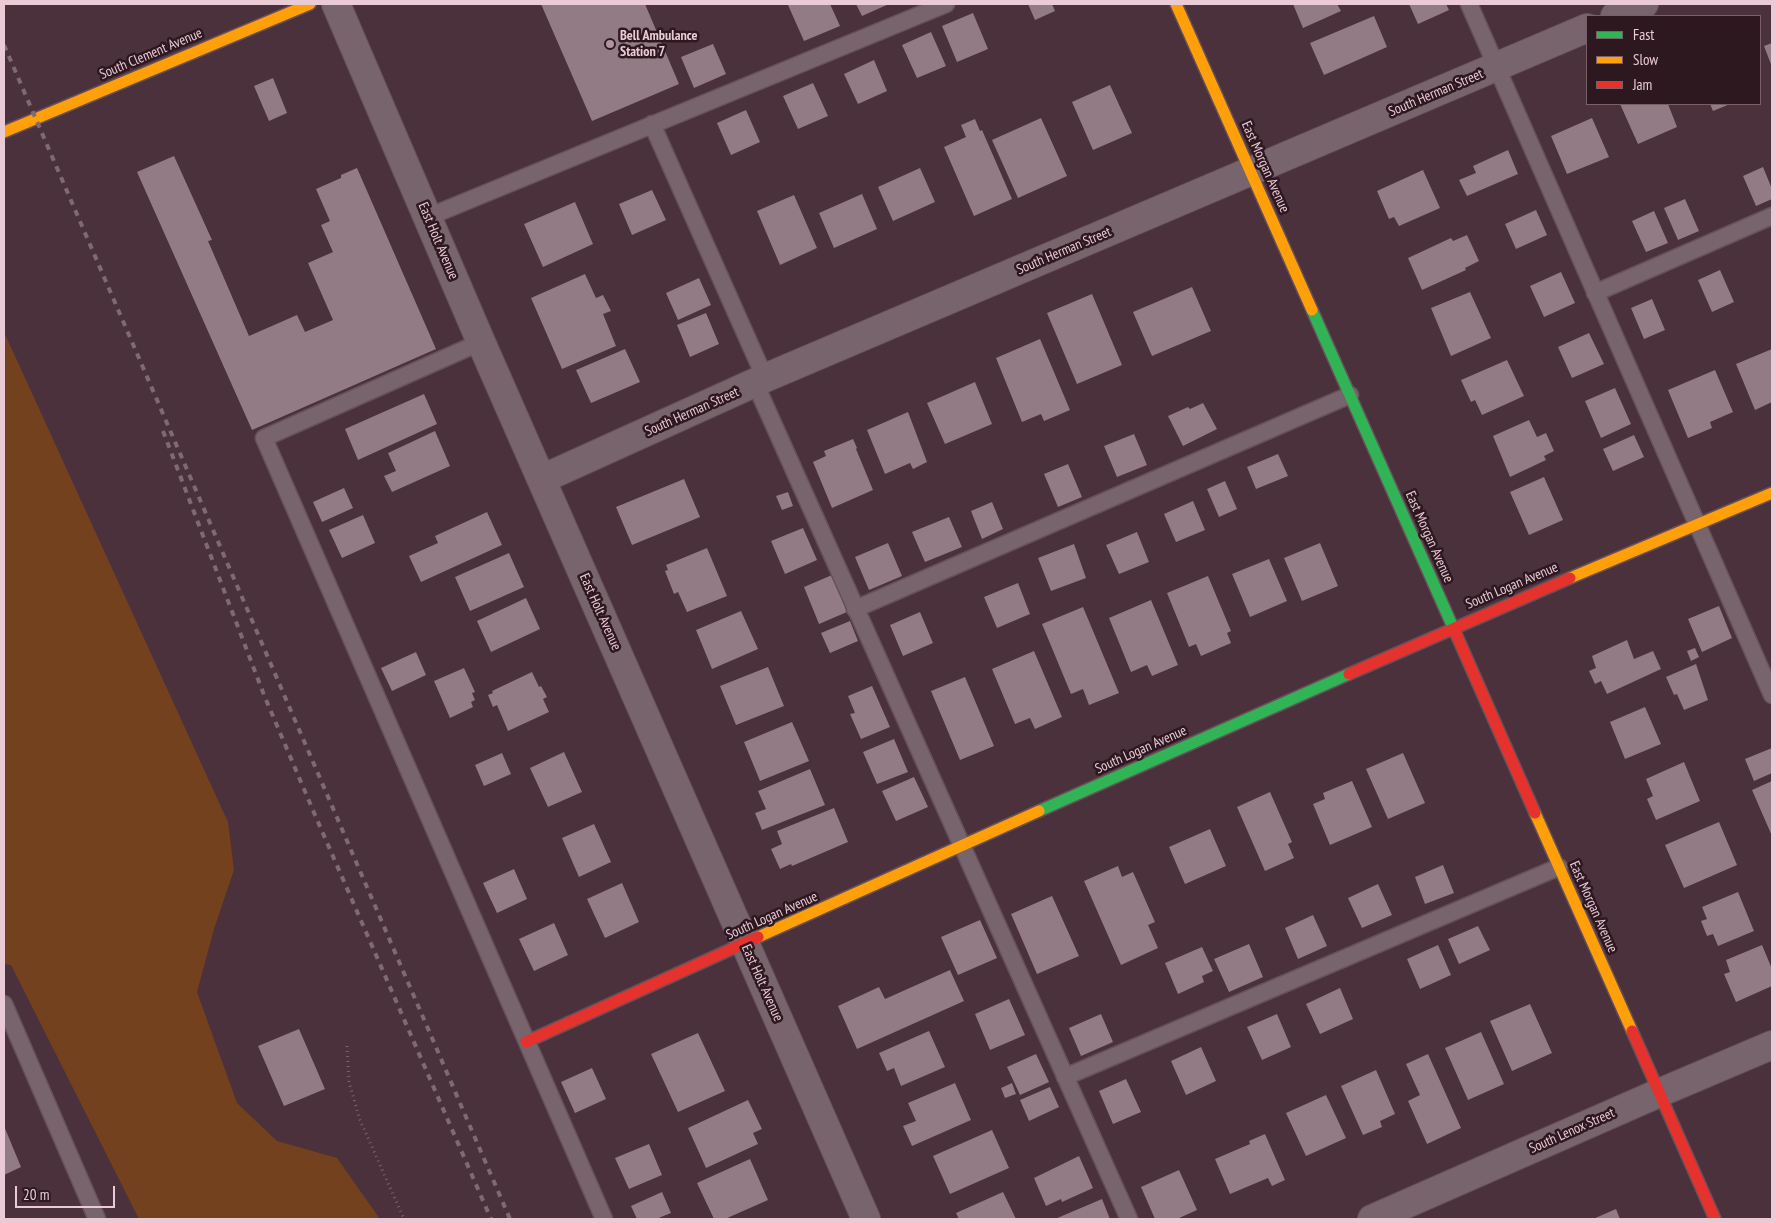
<!DOCTYPE html>
<html>
<head>
<meta charset="utf-8">
<style>
  body { margin:0 }
  #map { position:relative; width:1776px; height:1223px; overflow:hidden; background:#4b313c; font-family:"PT Sans Narrow",sans-serif }
  canvas { display:block }
  .frame { position:absolute; inset:0; border:5px solid #e9cad5; pointer-events:none }
  .legend { position:absolute; left:1586px; top:15px; width:175px; height:90px; box-sizing:border-box; background:#2e1820; border:1px solid #795f68; margin:0; padding:6px 9px; list-style:none; font-size:15px; color:#e9cad5 }
  .legend li { display:flex; align-items:center; gap:10px; height:25px }
  .legend b { width:25px; border:1px solid #795f68 }
  .scale { position:absolute; left:15px; top:1186px; width:100px; height:22px; box-sizing:border-box; border:2px solid #e9cad5; border-top:0; padding-left:6px; font-size:15px; line-height:18px; white-space:nowrap; color:#e9cad5; -webkit-text-stroke:4px #2e1820; paint-order:stroke }
</style>
</head>
<body>
<div id="map">
<canvas width="1776" height="1223"></canvas>
<div class="frame"></div>
<ul class="legend">
<li><b style="height:6px;background:#30b455"></b>Fast</li>
<li><b style="height:6px;background:#ff9f0a"></b>Slow</li>
<li><b style="height:6px;background:#e5322d"></b>Jam</li>
</ul>
<div class="scale">20 m</div>
</div>
<script>
const context = document.querySelector('canvas').getContext('2d');
context.lineJoin = 'round';
function paint(path, color) { context.fillStyle = color; context.fill(path, 'evenodd'); }
const poly = rows => new Path2D(rows.map(r => 'M' + r).join(''));
function trace(path, color, width, dash) { context.strokeStyle = color; context.lineWidth = width; context.lineCap = dash ? 'butt' : 'round'; context.setLineDash(dash || []); context.stroke(path); }
function label(font, color, halo, rows, align = 'center') {
  context.font = font + ' "PT Sans Narrow",sans-serif'; context.lineWidth = 5; context.setLineDash([]); context.textBaseline = 'middle'; context.strokeStyle = halo; context.fillStyle = color; for (const [text, x, y, turn = 0] of rows) {
    context.save(); context.translate(x, y); context.rotate((+turn || 0) * Math.PI / 180); context.textAlign = isNaN(turn) ? turn : align; if (halo) context.strokeText(text, 0, 0); context.fillText(text, 0, 0); context.restore();
  }
}
paint(poly([
  [4,332,228,822,234,870,214,929,197,992,237,1103,277,1141,337,1158,380,1219,139,1219,11,965,4,964]
]), '#73411d');
paint(poly([
  [541,4,645,4,679,84,592,121],
  [791,4,830,4,840,26,804,41,788,5],
  [856,4,889,4,862,16],
  [1028,4,1052,4,1055,11,1035,20],
  [1293,4,1337,4,1341,11,1303,28],
  [1409,4,1446,4,1449,10,1418,24],
  [973,13,988,49,957,62,942,26],
  [1374,16,1387,47,1324,75,1310,43],
  [931,32,946,66,917,78,902,45],
  [1772,43,1772,67,1764,46],
  [713,44,726,74,694,88,681,57],
  [874,60,887,91,858,104,844,74],
  [273,78,287,113,269,121,254,86],
  [813,83,828,116,798,129,783,96],
  [1110,85,1132,133,1093,150,1072,102],
  [1620,104,1668,104,1677,127,1638,144],
  [1710,104,1730,104,1713,111],
  [746,110,760,142,731,155,717,123],
  [1041,118,1067,176,1018,198,992,140],
  [1592,118,1609,157,1567,174,1551,136],
  [975,119,980,131,982,130,1012,199,974,216,944,147,966,137,961,125],
  [1508,150,1518,174,1467,196,1459,180,1476,173,1473,166],
  [174,156,212,240,208,241,249,336,297,315,305,332,333,320,308,263,333,252,321,225,330,221,316,189,341,178,341,175,357,168,436,349,252,430,137,172],
  [1763,167,1772,189,1772,199,1756,206,1743,176],
  [920,168,935,202,893,221,878,187],
  [1423,170,1440,208,1399,226,1394,217,1389,219,1377,191],
  [652,190,666,220,632,235,619,204],
  [862,194,877,229,834,248,819,213],
  [794,195,817,248,780,265,757,211],
  [1685,199,1699,231,1678,240,1664,208],
  [575,202,593,244,543,267,524,224],
  [1536,210,1547,235,1516,249,1505,224],
  [1654,211,1668,243,1646,252,1632,221],
  [1467,235,1479,261,1465,268,1466,270,1422,290,1408,258,1451,238,1453,241],
  [1720,270,1734,302,1712,312,1698,280],
  [1561,272,1575,303,1544,317,1530,286],
  [585,274,596,298,603,295,611,311,603,314,616,346,562,369,531,298],
  [699,278,711,305,678,320,666,293],
  [1192,287,1211,331,1152,356,1133,312],
  [1470,292,1491,338,1451,356,1431,308],
  [1092,294,1122,365,1077,384,1047,313],
  [1652,299,1665,330,1644,339,1631,308],
  [706,313,719,344,690,357,677,325],
  [1589,333,1604,364,1572,378,1558,347],
  [1040,339,1070,410,1044,421,1041,414,1022,422,996,358],
  [625,349,640,382,591,403,576,370],
  [1772,349,1772,402,1755,410,1736,364],
  [1507,360,1524,396,1482,415,1475,400,1471,402,1461,380],
  [1715,370,1733,412,1710,422,1712,428,1688,438,1668,390],
  [975,382,992,424,945,444,927,403],
  [1615,388,1631,424,1601,438,1585,401],
  [424,394,437,424,358,460,345,429],
  [1203,403,1217,429,1183,446,1168,416,1188,407,1190,409],
  [908,412,927,462,913,469,910,463,885,474,867,430],
  [1529,420,1537,437,1546,433,1554,451,1544,456,1546,460,1510,477,1493,436],
  [435,431,450,466,392,492,384,476,396,471,388,453],
  [1134,434,1147,465,1117,477,1104,446],
  [1634,435,1644,457,1613,471,1603,449],
  [853,439,857,448,856,449,873,490,832,508,813,462,826,456,824,451],
  [1278,454,1288,476,1256,489,1247,467],
  [1068,464,1082,497,1058,507,1044,474],
  [1544,477,1563,520,1529,535,1510,492],
  [684,479,700,517,632,545,616,507],
  [1225,481,1237,509,1219,517,1207,489],
  [344,488,353,508,322,522,313,502],
  [788,492,793,506,782,510,776,496],
  [1193,501,1205,530,1176,542,1164,514],
  [992,502,1003,529,982,539,971,511],
  [487,512,502,545,421,582,409,556,438,543,435,536],
  [363,515,375,543,342,558,329,530],
  [949,517,962,547,925,562,912,532],
  [803,528,817,560,785,574,771,541],
  [1137,532,1149,562,1119,574,1106,545],
  [888,543,902,576,869,590,855,557],
  [1320,543,1338,586,1302,601,1284,558],
  [1074,544,1086,578,1051,591,1038,558],
  [707,548,727,596,687,612,678,592,674,594,665,571,668,570,666,565],
  [509,553,524,587,470,611,455,577],
  [1269,559,1287,601,1250,617,1232,574],
  [832,575,847,612,819,624,804,587],
  [1208,576,1231,631,1227,633,1231,643,1201,656,1196,644,1189,647,1167,593],
  [1018,583,1030,614,997,628,984,597],
  [526,598,540,629,491,652,477,621],
  [1151,600,1178,665,1152,676,1147,665,1131,672,1109,618],
  [1719,606,1732,638,1702,652,1688,619],
  [1083,607,1119,693,1089,705,1083,689,1071,694,1042,624],
  [741,611,758,649,712,669,696,630],
  [920,612,933,643,903,656,890,625],
  [850,621,858,641,830,653,821,633],
  [1627,640,1634,659,1653,651,1661,669,1607,694,1601,681,1595,684,1589,671,1596,668,1592,656],
  [1695,648,1699,657,1691,661,1687,651],
  [1034,651,1062,717,1035,729,1030,718,1015,724,992,669],
  [416,652,426,675,392,691,381,668],
  [1696,664,1708,700,1684,710,1677,694,1674,695,1666,677],
  [768,667,784,706,736,725,720,686],
  [464,668,475,692,472,693,475,700,471,702,473,707,450,718,434,681],
  [532,672,539,687,541,686,547,697,543,699,549,712,508,731,497,705,493,707,488,695,493,693,492,691],
  [965,677,994,746,960,760,931,691],
  [872,686,890,727,861,739,850,714,855,713,848,696],
  [1645,707,1661,744,1625,759,1610,722],
  [792,722,809,761,760,781,744,742],
  [894,739,908,772,877,784,863,752],
  [1772,748,1772,773,1754,781,1745,759],
  [564,752,582,792,548,807,530,768],
  [502,753,511,774,484,786,475,765],
  [1403,753,1425,803,1388,819,1366,769],
  [1684,762,1700,801,1656,820,1647,799,1653,796,1646,779],
  [810,769,825,805,762,830,755,813,766,809,758,791],
  [914,777,928,807,896,821,882,791],
  [1352,781,1372,827,1330,845,1313,804,1325,799,1323,793],
  [1772,781,1772,836,1752,790],
  [1270,792,1292,842,1288,844,1294,858,1265,871,1237,807],
  [834,808,848,842,792,866,791,864,780,869,771,849,782,844,777,831],
  [1719,822,1737,865,1684,888,1665,845],
  [594,824,611,862,579,877,562,838],
  [1210,829,1226,866,1185,884,1169,847],
  [1443,865,1454,893,1425,904,1415,877],
  [1118,866,1122,877,1133,872,1155,922,1148,925,1158,948,1121,965,1084,881],
  [514,869,527,899,497,913,483,883],
  [622,883,639,922,605,938,587,899],
  [1378,884,1392,915,1362,928,1348,898],
  [1738,892,1754,931,1718,946,1713,934,1707,936,1701,921,1707,919,1702,907],
  [1052,896,1079,956,1037,974,1011,914],
  [1313,915,1327,946,1298,959,1285,928],
  [980,920,997,958,958,975,941,937],
  [554,923,568,955,534,971,519,939],
  [1478,926,1490,950,1459,964,1448,939],
  [1249,944,1263,977,1229,992,1214,959],
  [1438,945,1451,975,1420,989,1407,959],
  [1762,945,1772,969,1772,986,1736,1002,1724,974,1730,972,1726,960],
  [1202,947,1213,971,1202,976,1204,982,1178,994,1165,963],
  [950,970,964,1001,857,1049,838,1006,879,987,885,999],
  [1340,988,1353,1019,1320,1034,1306,1004],
  [1009,999,1025,1035,990,1050,975,1014],
  [1530,1004,1552,1053,1512,1071,1490,1021],
  [1101,1014,1113,1042,1081,1056,1069,1028],
  [1277,1014,1291,1047,1262,1060,1247,1027],
  [299,1029,325,1089,284,1106,258,1046],
  [929,1031,945,1067,901,1086,894,1068,887,1071,879,1053],
  [1481,1032,1504,1084,1468,1100,1445,1048],
  [698,1033,725,1091,678,1112,651,1054],
  [1201,1047,1216,1081,1186,1095,1171,1061],
  [1036,1054,1049,1082,1020,1095,1007,1067],
  [1428,1054,1461,1128,1427,1144,1408,1101,1420,1095,1406,1064],
  [592,1068,606,1099,575,1113,561,1082],
  [1376,1070,1395,1114,1380,1121,1382,1127,1363,1135,1341,1086],
  [1126,1079,1141,1112,1113,1124,1099,1091],
  [955,1083,971,1120,912,1146,903,1126,916,1121,908,1103],
  [1012,1083,1016,1094,1005,1098,1001,1088],
  [1050,1087,1059,1107,1029,1121,1020,1100],
  [1326,1095,1346,1138,1306,1156,1286,1113],
  [748,1100,762,1129,753,1133,758,1144,706,1168,688,1128],
  [4,1126,21,1167,4,1175],
  [992,1130,1009,1168,950,1194,933,1156],
  [1265,1134,1285,1180,1272,1186,1268,1178,1230,1194,1215,1159,1250,1144,1249,1141],
  [649,1144,662,1175,629,1189,615,1158],
  [1079,1156,1093,1188,1062,1202,1061,1199,1046,1206,1034,1178],
  [750,1159,768,1200,725,1219,714,1219,697,1183],
  [1179,1170,1197,1210,1177,1219,1155,1219,1141,1187],
  [662,1192,671,1213,656,1219,637,1219,631,1206],
  [1003,1192,1016,1219,959,1219,956,1213],
  [1102,1199,1110,1219,1055,1219],
  [1616,1209,1620,1219,1593,1219]
]), '#927b84');
const lane = poly([
  [1469,4,1772,695],
  [652,124,765,378],
  [428,217,946,4],
  [1595,293,1772,216],
  [481,342,264,438,604,1219],
  [755,383,1129,1219],
  [855,609,1350,395],
  [4,1004,97,1219],
  [1065,1077,1559,867]
]);
const street = poly([
  [336,4,481,342,866,1219],
  [1615,16,1644,4],
  [542,479,765,378,1587,28],
  [1372,1219,1659,1093,1772,1045]
]);
const fast = poly([
  [1312,310,1456,634],
  [1039,811,1349,674]
]);
const slow = poly([
  [1176,4,1312,310],
  [4,132,310,4],
  [1570,578,1772,493],
  [1535,813,1632,1031],
  [758,937,1039,811]
]);
const jam = poly([
  [1456,634,1535,813],
  [1349,674,1570,578],
  [1632,1031,1715,1219],
  [526,1042,758,937]
]);
trace(lane, '#675059', 19);
trace(street, '#675059', 30);
trace(fast, '#675059', 14);
trace(slow, '#675059', 14);
trace(jam, '#675059', 14);
trace(poly([
  [347,1046,349,1082,360,1120,404,1219]
]), '#77656c', 3, [1, 4]);
trace(lane, '#78646c', 16);
trace(street, '#78646c', 28);
trace(fast, '#30b455', 11);
trace(slow, '#ff9f0a', 11);
trace(jam, '#e5322d', 11);
trace(poly([
  [4,45,510,1219],
  [163,431,264,695,315,815,491,1219]
]), '#7d6a72', 4, [6, 6]);
for (const [x, y, r, color] of [
  [610,44,5,"#b2949f"]
]) { const dot = new Path2D(); dot.arc(x, y, r, 0, 2 * Math.PI); context.fillStyle = color; context.fill(dot); trace(dot, '#2e1820', 2); }
label('bold 14px', '#e9cad5', '#2e1820', [
  ["Bell Ambulance",620,36],
  ["Station 7",620,52]
], 'left');
label('14px', '#e9cad5', '#2e1820', [
  ["South Clement Avenue",151,54,-23],
  ["South Herman Street",1436,93,-23],
  ["East Morgan Avenue",1265,167,66],
  ["East Holt Avenue",438,241,67],
  ["South Herman Street",1064,251,-23],
  ["South Herman Street",692,412,-24],
  ["East Morgan Avenue",1429,537,66],
  ["South Logan Avenue",1512,586,-23],
  ["East Holt Avenue",600,612,66],
  ["South Logan Avenue",1141,750,-24],
  ["East Morgan Avenue",1593,907,66],
  ["South Logan Avenue",772,916,-24],
  ["East Holt Avenue",762,983,66],
  ["South Lenox Street",1572,1131,-24]
]);
</script>
</body>
</html>
